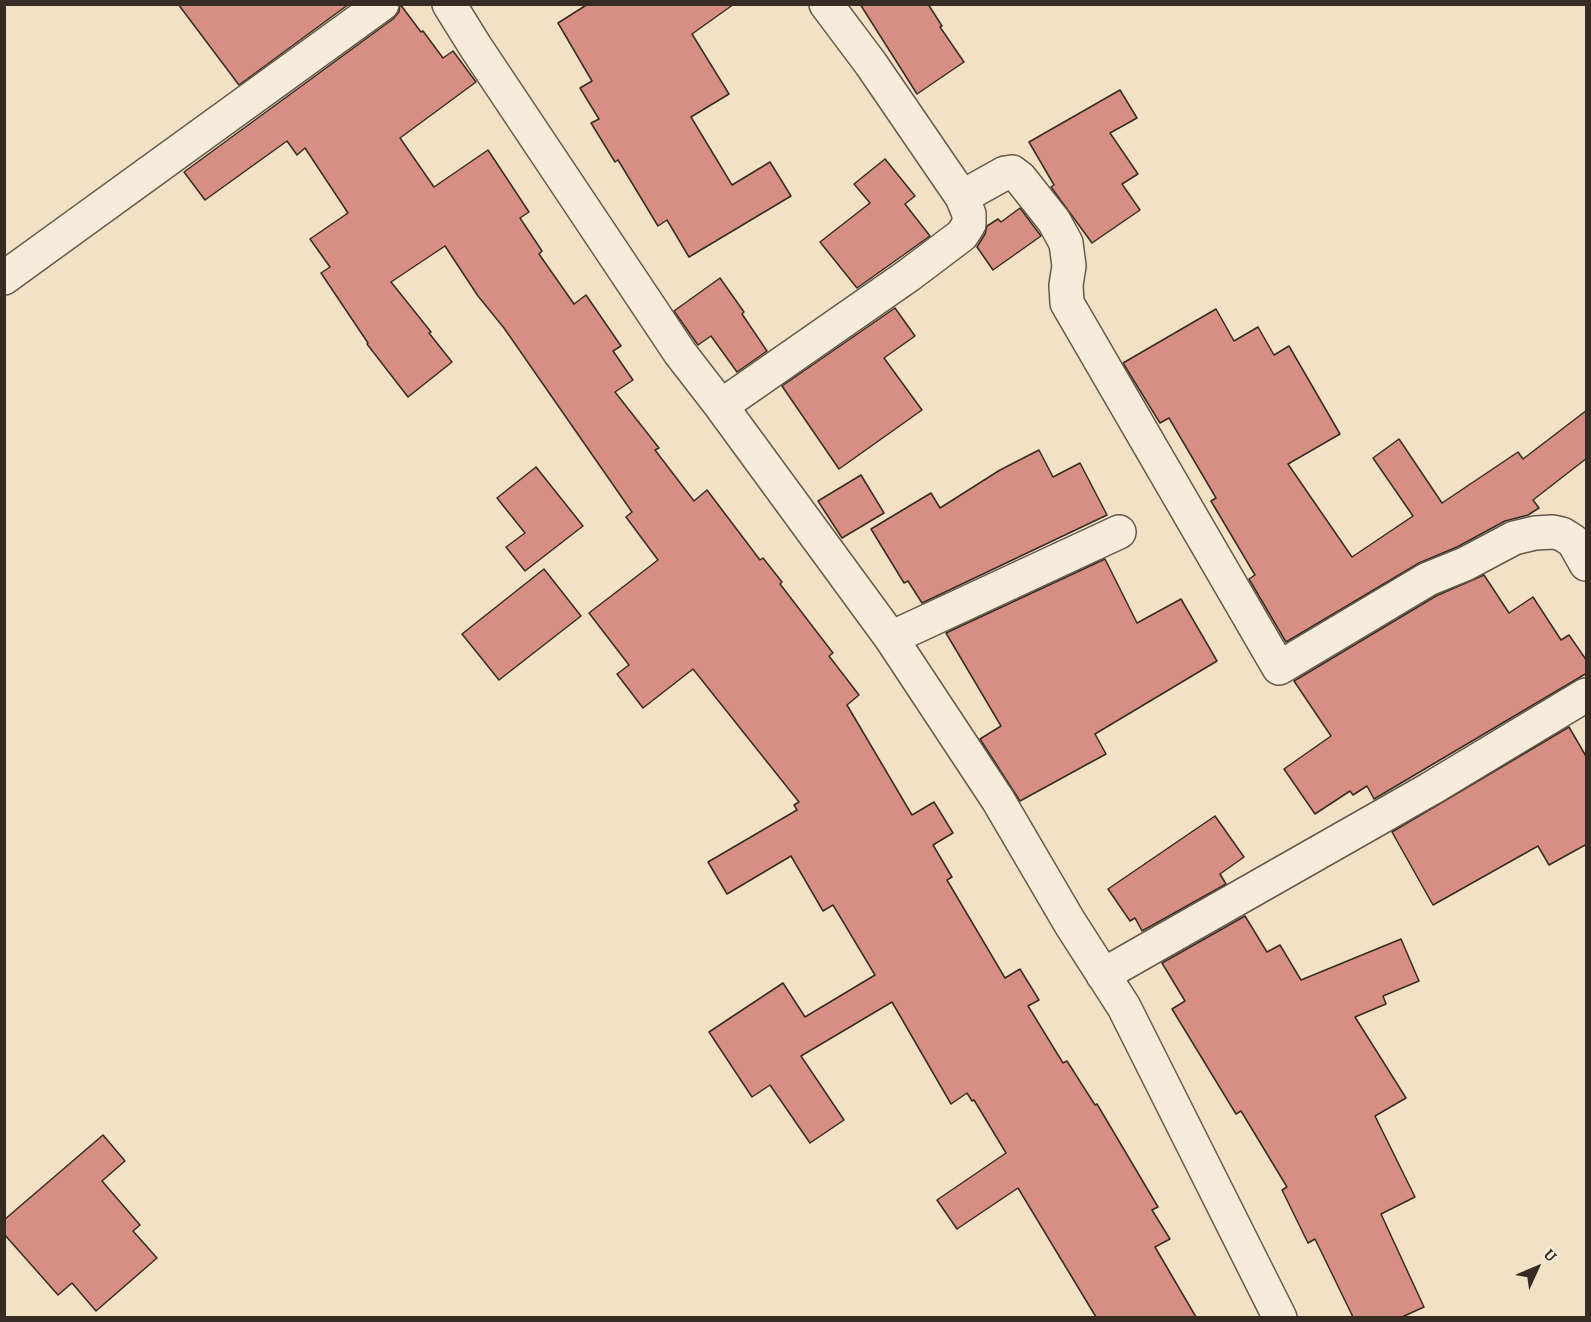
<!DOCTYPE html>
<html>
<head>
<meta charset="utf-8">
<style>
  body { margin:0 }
  #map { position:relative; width:1591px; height:1322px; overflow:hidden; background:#f3e1c6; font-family:Alegreya,serif }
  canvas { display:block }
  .frame { position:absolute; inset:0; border:6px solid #362c23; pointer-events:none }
  .north { position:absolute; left:1507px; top:1238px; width:60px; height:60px; -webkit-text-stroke:4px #f7ecda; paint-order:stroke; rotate:46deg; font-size:16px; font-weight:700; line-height:24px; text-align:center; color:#362c23 }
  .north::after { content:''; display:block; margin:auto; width:21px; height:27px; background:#362c23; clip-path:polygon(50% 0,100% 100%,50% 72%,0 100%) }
</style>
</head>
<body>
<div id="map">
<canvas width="1591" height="1322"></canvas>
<div class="frame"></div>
<div class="north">U</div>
</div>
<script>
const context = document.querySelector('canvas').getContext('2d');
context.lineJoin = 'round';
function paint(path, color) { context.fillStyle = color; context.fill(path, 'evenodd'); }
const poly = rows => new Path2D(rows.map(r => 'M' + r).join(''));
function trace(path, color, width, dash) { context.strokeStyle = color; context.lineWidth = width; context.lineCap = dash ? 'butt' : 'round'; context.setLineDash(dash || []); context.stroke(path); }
const building = poly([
  [178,4,349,4,239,85,178,4],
  [400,4,421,32,423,31,443,58,453,51,476,82,400,138,434,187,488,150,529,212,520,218,542,251,539,254,574,304,586,295,621,346,613,351,633,380,615,392,659,448,655,450,694,501,707,490,760,560,763,558,782,582,780,584,833,653,829,656,859,695,847,705,912,815,934,802,953,833,933,845,952,877,947,880,1005,978,1020,969,1039,1000,1028,1006,1063,1063,1067,1061,1095,1105,1097,1104,1158,1207,1152,1210,1170,1239,1155,1247,1196,1317,1096,1317,1018,1188,957,1229,937,1200,1006,1153,974,1100,972,1101,967,1093,951,1104,892,1002,801,1056,844,1120,810,1143,770,1085,752,1097,709,1032,783,983,805,1017,875,975,833,905,823,911,791,856,727,894,708,862,797,810,794,805,799,802,693,669,643,708,617,674,629,665,589,613,658,560,626,517,632,512,504,328,478,296,445,246,391,282,431,332,429,333,452,362,408,397,367,344,368,343,321,273,330,267,310,239,348,213,305,148,297,155,287,141,205,200,184,172,393,19,399,12,400,4],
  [588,4,734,4,692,34,729,94,691,117,732,185,770,162,791,196,689,257,667,220,658,226,618,160,615,162,591,123,599,119,580,88,592,81,558,23,588,4],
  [860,4,928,4,942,26,940,27,964,62,917,94,860,4],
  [1120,90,1137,118,1110,133,1138,174,1122,184,1140,210,1092,243,1051,187,1054,185,1029,142,1120,90],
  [885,159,915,196,905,204,930,236,857,288,820,242,870,203,854,184,885,159],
  [1020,208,1041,236,993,270,977,247,985,234,987,226,998,219,1001,222,1020,208],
  [720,278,744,312,742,314,767,351,737,372,711,336,698,345,674,311,720,278],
  [895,308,915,336,884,358,922,410,839,469,782,386,895,308],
  [1216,309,1234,341,1258,327,1274,355,1289,346,1340,434,1288,464,1352,557,1413,516,1373,458,1399,439,1442,503,1518,452,1523,459,1587,410,1587,458,1533,500,1539,508,1528,515,1505,521,1457,547,1419,563,1286,642,1249,579,1255,575,1211,501,1216,498,1169,418,1160,423,1123,363,1216,309],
  [1039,450,1053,477,1080,463,1107,515,922,603,908,581,904,583,871,529,931,493,940,508,1000,470,1039,450],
  [536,467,583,526,525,571,506,547,525,533,497,498,536,467],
  [861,475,884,513,842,538,818,501,861,475],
  [1105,559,1137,623,1181,599,1217,661,1095,734,1106,754,1020,801,980,739,1001,726,946,633,1105,559],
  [544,569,581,616,499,680,462,634,544,569],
  [1484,575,1509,613,1533,597,1561,640,1569,635,1587,661,1587,673,1374,799,1367,786,1353,795,1350,791,1315,814,1284,769,1331,736,1294,681,1436,596,1484,575],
  [1569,727,1587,758,1587,844,1549,865,1538,846,1433,905,1392,832,1569,727],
  [1215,816,1244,857,1220,874,1226,884,1142,931,1135,918,1130,921,1108,889,1215,816],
  [1245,916,1267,952,1280,945,1301,980,1401,939,1419,981,1383,996,1386,1004,1355,1017,1406,1098,1375,1116,1415,1197,1381,1214,1424,1307,1402,1317,1353,1317,1315,1239,1308,1243,1282,1190,1287,1187,1241,1111,1236,1114,1172,1009,1185,1001,1162,963,1245,916],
  [103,1135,125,1161,102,1181,140,1225,133,1231,157,1258,96,1311,72,1283,58,1295,4,1234,4,1220,103,1135]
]);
paint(building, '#d78f84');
trace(building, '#362c23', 1.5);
const minor = poly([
  [449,4,475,46,680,353,721,406,891,638,998,800,1070,923,1124,1007,1280,1318],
  [962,197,1005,173,1012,172,1020,178,1054,221,1066,243,1069,266,1066,285,1067,303,1279,668,1428,579,1465,564,1514,538,1535,533,1553,532,1562,534,1573,541,1586,564],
  [4,278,382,4],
  [721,406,909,275,962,235,969,224,969,214,962,197,871,64,826,4],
  [891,638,1119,532],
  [1103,975,1430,789,1586,695]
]);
trace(minor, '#65594c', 36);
trace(minor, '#f7ecda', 33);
</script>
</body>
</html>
